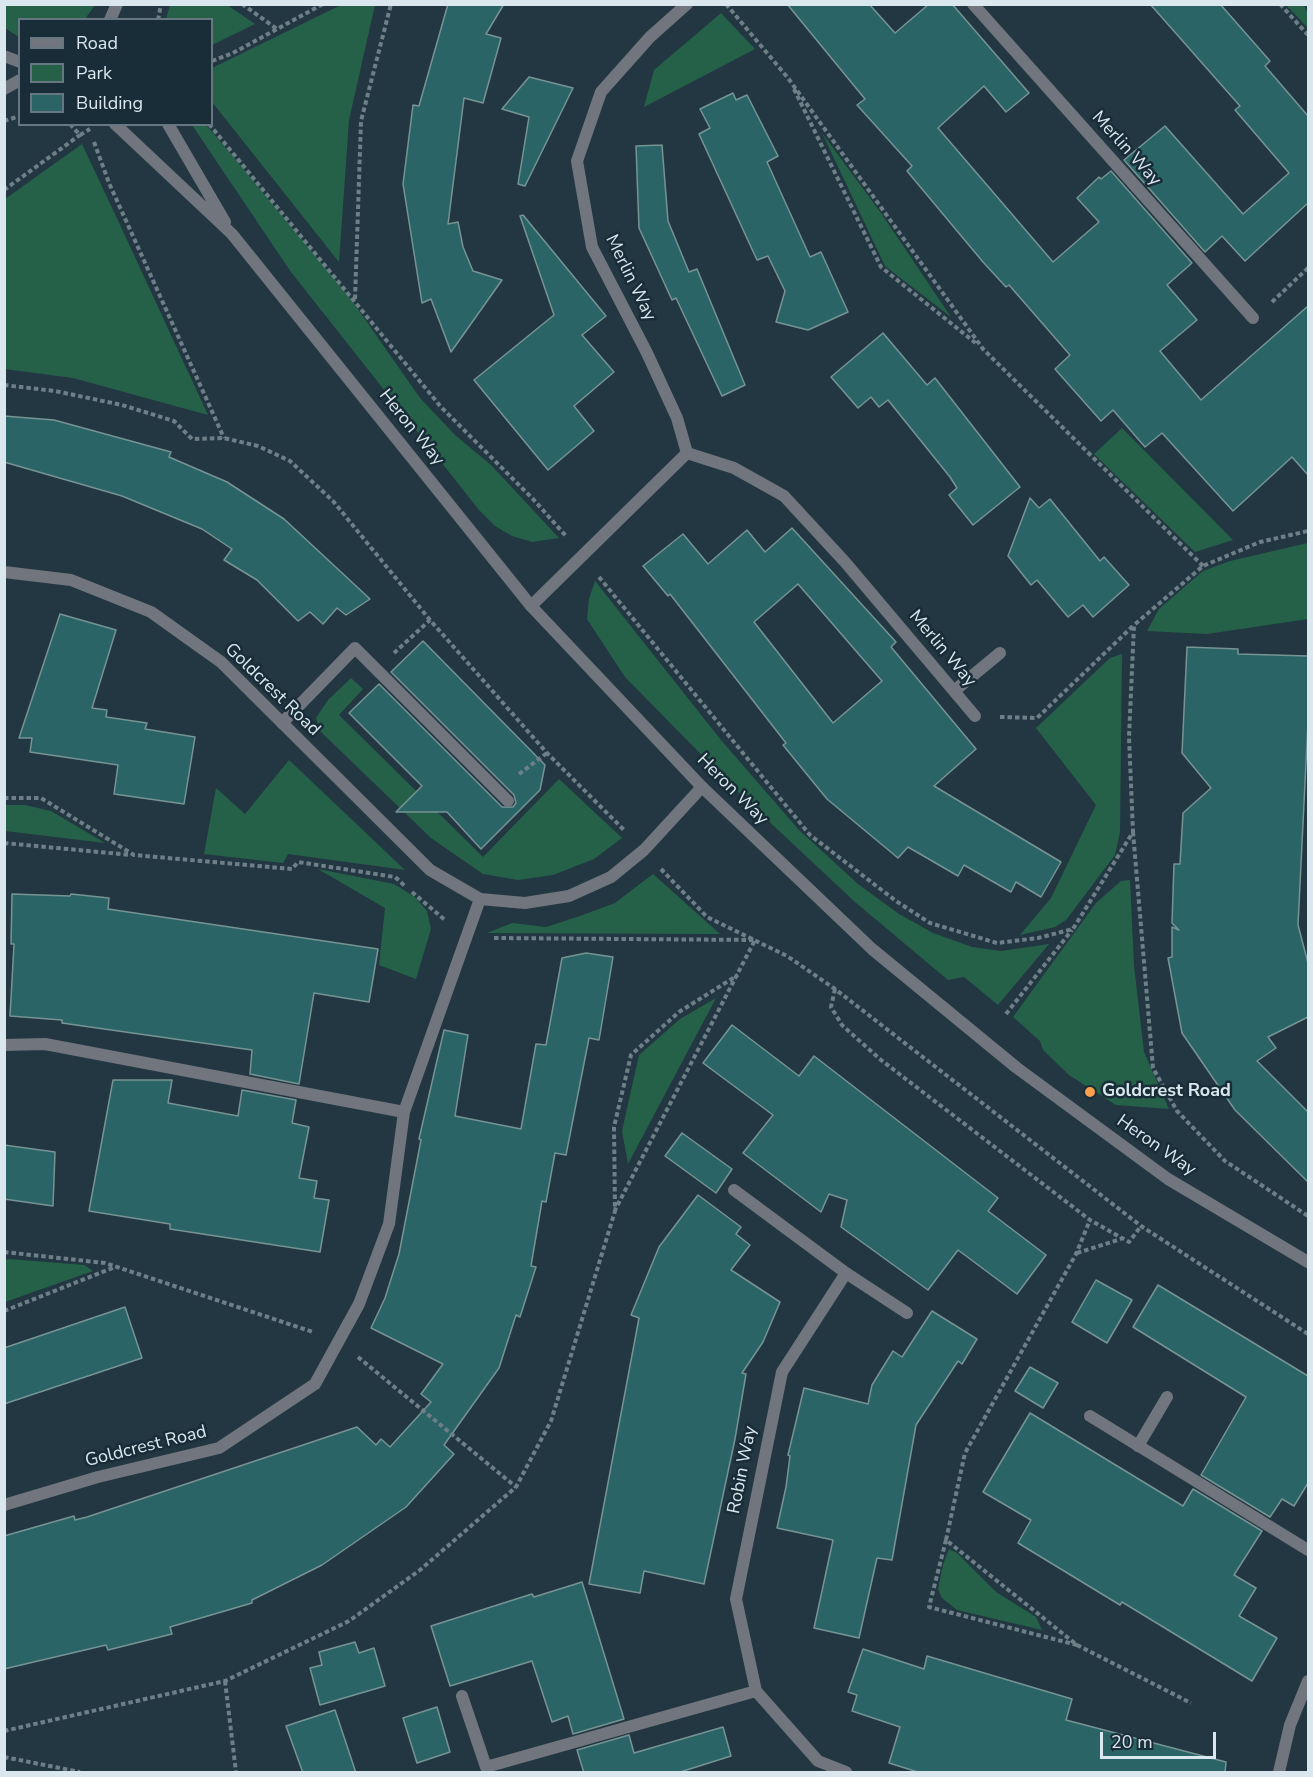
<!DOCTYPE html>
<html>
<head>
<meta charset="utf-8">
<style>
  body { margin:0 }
  #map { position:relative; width:1313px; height:1777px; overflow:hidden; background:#233742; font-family:"Nunito Sans",sans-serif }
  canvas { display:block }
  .frame { position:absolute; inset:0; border:6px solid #dbe7ee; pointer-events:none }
  .legend { position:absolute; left:18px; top:18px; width:195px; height:108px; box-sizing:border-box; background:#192d38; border:2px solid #677781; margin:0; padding:8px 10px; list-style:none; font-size:18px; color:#dbe7ee }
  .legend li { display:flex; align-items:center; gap:12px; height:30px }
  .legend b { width:30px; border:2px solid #677781 }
  .scale { position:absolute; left:1100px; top:1732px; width:116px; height:27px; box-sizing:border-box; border:3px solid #dbe7ee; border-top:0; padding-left:8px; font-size:18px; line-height:21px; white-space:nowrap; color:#dbe7ee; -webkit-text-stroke:4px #192d38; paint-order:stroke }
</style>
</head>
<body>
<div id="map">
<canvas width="1313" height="1777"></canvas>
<div class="frame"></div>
<ul class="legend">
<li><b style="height:8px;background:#71757e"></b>Road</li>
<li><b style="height:16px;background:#256149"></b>Park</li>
<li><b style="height:16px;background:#2a6466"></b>Building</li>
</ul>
<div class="scale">20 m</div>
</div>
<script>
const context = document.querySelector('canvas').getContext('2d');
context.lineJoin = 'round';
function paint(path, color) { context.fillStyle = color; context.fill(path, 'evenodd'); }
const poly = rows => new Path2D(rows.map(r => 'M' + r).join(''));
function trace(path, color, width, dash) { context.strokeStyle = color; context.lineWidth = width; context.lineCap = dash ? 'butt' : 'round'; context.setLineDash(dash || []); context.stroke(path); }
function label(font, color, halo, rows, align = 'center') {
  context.font = font + ' "Nunito Sans",sans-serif'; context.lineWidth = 5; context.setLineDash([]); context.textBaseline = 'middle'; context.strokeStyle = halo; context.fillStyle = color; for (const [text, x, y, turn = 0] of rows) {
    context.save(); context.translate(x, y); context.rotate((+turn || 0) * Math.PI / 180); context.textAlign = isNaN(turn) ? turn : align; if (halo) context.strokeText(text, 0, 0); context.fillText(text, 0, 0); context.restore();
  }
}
paint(poly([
  [5,4,95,4,95,5,85,19,20,20,19,37,5,28],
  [343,4,375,5,349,120,339,262,212,102,212,68],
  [170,5,227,5,255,24,212,45,212,20,166,19],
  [1286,5,1304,5,1308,14,1308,28],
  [721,13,755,49,644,107,654,70],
  [192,125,206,125,231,154,348,295,420,398,455,435,491,465,559,538,532,542,512,536,495,526,479,510,291,272],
  [822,133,881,213,951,317,885,266],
  [82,144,121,227,208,415,73,378,5,369,5,199],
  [1122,428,1233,540,1195,552,1094,454],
  [1308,543,1308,619,1207,634,1147,631,1159,609,1203,571,1230,561],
  [595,581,721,740,799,830,858,884,899,914,933,933,972,947,1001,951,1049,944,998,1005,964,977,948,980,855,902,746,800,625,677,587,619,589,599],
  [1122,654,1120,832,1115,855,1066,920,1055,927,1020,935,1051,898,1096,805,1036,728,1110,658],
  [351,678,363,689,339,715,483,857,559,779,622,838,594,859,553,875,518,880,483,874,431,838,320,731,316,718,328,700],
  [289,760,405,870,288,854,283,863,204,854,216,788,245,814],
  [5,805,25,805,51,811,105,843,5,831],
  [318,869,394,884,415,897,427,911,431,929,416,979,379,965,385,908],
  [653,874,720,934,487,933,512,923,546,927,580,916,615,903],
  [1130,880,1134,966,1144,1052,1169,1109,1116,1105,1069,1075,1043,1050,1040,1041,1013,1017,1096,903,1121,881],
  [716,998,628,1164,622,1131,639,1055,680,1019],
  [9,1259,84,1265,93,1271,5,1302,5,1260],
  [949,1549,957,1553,996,1592,1036,1617,1042,1630,957,1610,942,1598,938,1589,943,1565]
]), '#256149');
const building = poly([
  [448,4,504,4,486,34,501,38,483,103,464,98,448,224,458,222,463,247,473,271,502,280,451,352,431,299,422,303,403,184,413,105,419,106,448,4],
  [787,4,869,4,895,33,929,4,952,4,1029,93,1006,112,984,86,938,128,1053,262,1099,222,1077,198,1099,177,1101,179,1111,171,1192,263,1167,285,1197,320,1160,351,1201,400,1308,306,1308,475,1292,457,1233,511,1162,433,1145,447,1113,410,1101,421,1055,369,1070,355,1009,285,1006,287,983,262,907,171,912,166,857,105,865,99,787,4],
  [1150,4,1220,4,1270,61,1265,66,1308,116,1308,203,1245,261,1222,236,1205,252,1124,160,1165,126,1243,214,1289,173,1235,110,1240,106,1150,4],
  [529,77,573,88,525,186,518,184,529,117,502,109,529,77],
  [733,93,736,100,747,95,778,156,767,162,810,257,821,252,848,312,808,330,776,322,785,291,768,256,757,260,699,134,710,128,700,109,733,93],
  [662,145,668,221,689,272,697,269,745,385,722,396,676,298,672,300,639,228,636,146,662,145],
  [523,215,606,316,582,335,614,372,574,406,594,431,548,470,474,380,554,315,520,216,523,215],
  [883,333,927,385,935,378,1020,487,973,525,949,495,957,488,950,477,888,400,879,407,871,397,858,408,831,377,883,333],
  [4,416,54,420,171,452,169,457,227,482,284,519,370,599,346,615,337,608,323,624,310,612,298,621,257,580,224,560,232,549,202,529,122,496,4,462,4,416],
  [1030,498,1039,508,1050,499,1100,561,1104,557,1129,585,1093,617,1083,605,1068,617,1037,580,1031,585,1008,556,1030,498],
  [792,528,896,642,891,647,976,749,934,786,1061,862,1041,897,1016,882,1011,892,964,865,958,876,908,847,898,858,827,799,783,745,786,743,670,594,668,596,643,566,683,534,708,564,747,530,765,552,792,528],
  [798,584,882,681,833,723,754,622,798,584],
  [60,614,116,630,92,708,107,710,106,717,147,723,145,729,195,737,184,804,114,794,118,765,30,752,32,738,19,738,60,614],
  [423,641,545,765,540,790,481,849,447,812,396,812,422,786,349,713,379,684,502,807,513,807,516,803,514,795,391,672,423,641],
  [1187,647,1238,649,1238,654,1308,656,1308,722,1298,925,1308,963,1308,1017,1268,1037,1276,1048,1257,1061,1308,1112,1308,1182,1235,1110,1182,1033,1168,958,1172,957,1172,927,1179,930,1172,923,1174,864,1180,864,1183,813,1211,788,1182,753,1187,647],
  [12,894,70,896,71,894,109,898,108,909,378,949,369,1002,314,993,299,1084,250,1074,252,1050,62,1023,62,1020,10,1016,14,944,11,944,12,894],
  [586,953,613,957,599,1040,589,1038,566,1155,555,1153,546,1202,542,1201,531,1266,536,1267,520,1317,516,1315,499,1368,444,1445,454,1454,406,1507,322,1565,252,1600,252,1603,170,1627,172,1634,108,1650,106,1645,4,1669,4,1536,74,1516,75,1520,87,1517,357,1427,376,1445,381,1439,390,1447,431,1402,421,1394,443,1364,371,1328,385,1298,399,1254,421,1140,419,1139,444,1030,468,1035,455,1116,521,1129,536,1044,546,1045,562,958,586,953],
  [732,1025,799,1076,814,1056,998,1198,988,1211,1046,1255,1017,1294,958,1250,928,1290,841,1227,847,1200,829,1194,821,1212,743,1153,773,1115,703,1063,732,1025],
  [113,1080,172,1080,168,1103,238,1116,242,1090,296,1100,292,1123,309,1127,299,1178,317,1181,314,1198,329,1200,320,1252,170,1229,170,1224,89,1211,113,1080],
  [682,1133,732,1169,716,1193,665,1156,682,1133],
  [4,1145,55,1152,53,1206,4,1199,4,1145],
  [698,1195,741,1227,736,1234,750,1245,731,1270,780,1302,763,1342,742,1373,746,1374,735,1439,704,1584,644,1571,640,1593,589,1584,639,1318,631,1315,659,1247,698,1195],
  [1096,1280,1132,1300,1107,1343,1072,1322,1096,1280],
  [1158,1285,1308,1376,1308,1483,1294,1506,1282,1499,1270,1517,1201,1475,1246,1397,1133,1327,1158,1285],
  [125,1307,142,1358,4,1404,4,1348,125,1307],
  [932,1311,977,1339,962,1364,958,1361,916,1425,892,1560,877,1558,859,1638,814,1628,833,1540,777,1528,786,1487,790,1456,788,1455,804,1388,868,1404,872,1385,893,1351,902,1357,932,1311],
  [1030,1367,1058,1383,1043,1408,1015,1391,1030,1367],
  [1030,1413,1183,1506,1193,1489,1262,1531,1234,1575,1256,1588,1239,1616,1277,1638,1252,1681,1122,1602,1120,1605,1018,1543,1031,1520,983,1492,1030,1413],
  [582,1582,624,1719,573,1734,568,1716,552,1722,532,1661,450,1686,431,1626,532,1594,534,1597,582,1582],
  [355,1642,359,1653,374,1648,385,1686,320,1705,310,1668,322,1665,319,1652,355,1642],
  [863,1649,924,1669,927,1656,1072,1699,1066,1720,1226,1762,1225,1773,921,1773,889,1763,900,1727,852,1711,857,1695,848,1692,863,1649],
  [437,1707,450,1752,417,1763,403,1718,437,1707],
  [335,1710,356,1773,303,1773,286,1726,335,1710],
  [723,1727,731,1756,677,1773,584,1773,577,1750,629,1735,634,1753,723,1727]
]);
paint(building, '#2a6466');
trace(building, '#779494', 1.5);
trace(poly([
  [242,4,277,29],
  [726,4,788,78,983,349,1203,566],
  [1280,4,1308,35],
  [158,20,161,4],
  [212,61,233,53,323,4],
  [794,89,881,267,978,345],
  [4,121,20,116],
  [70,124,80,135,90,129],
  [209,124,441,407,533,499,566,536],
  [94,142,109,183,224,438],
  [4,190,80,135],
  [355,299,361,121,391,4],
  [1272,302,1308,268],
  [4,385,55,391,122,405,174,421,192,439,224,438,258,446,290,461,333,501,430,620,547,753,625,831],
  [599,577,810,835,896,901,930,923,997,943,1038,938,1073,929,1133,832,1129,737,1134,625,1203,566,1260,542,1308,531],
  [394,653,430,620],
  [1000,717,1037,718,1134,625],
  [519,774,547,753],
  [4,798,41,798,134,855,292,869,298,862,395,877,406,887],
  [1133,832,1153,1068,1177,1111,1225,1161,1308,1216],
  [4,843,131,855],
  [661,869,707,917,787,956,835,989,1141,1226,1308,1334],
  [412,892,445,920],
  [494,938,755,940,615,1210],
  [835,989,831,1007,842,1025,881,1060,1090,1220,1129,1242,1141,1226],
  [1006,1014,1072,930],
  [4,1252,105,1263,313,1332],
  [1077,1253,1121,1239],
  [4,1311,115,1267],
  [358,1357,516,1487],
  [946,1540,929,1607,1077,1645,946,1540,965,1453,1076,1254,1090,1220],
  [1077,1645,1191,1703],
  [225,1681,236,1772],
  [4,1731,225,1681,349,1621,420,1570,516,1487,551,1421,615,1211,614,1127,631,1055,679,1012,738,975],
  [4,1757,80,1772]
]), '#6e7f88', 4, [4.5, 3]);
trace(poly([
  [282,723,355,648,508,801]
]), '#71757e', 12);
trace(poly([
  [973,4,1253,318],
  [4,89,20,80],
  [687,453,734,468,784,496,845,562,975,716],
  [4,572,71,580,151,612,221,662,430,870,480,899,525,903,569,896,611,877,644,850,702,787],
  [531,606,687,453,677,418,647,353,592,247,577,161,601,92,650,37,687,4],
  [954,691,1000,653],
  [4,1045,45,1044,404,1112],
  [734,1190,846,1273,907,1313],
  [846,1273,782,1372,736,1599,756,1691,818,1761,846,1772],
  [1090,1416,1308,1550],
  [1138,1446,1167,1397],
  [4,1505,98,1477,219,1448,315,1384,359,1304,389,1224,404,1112,480,899],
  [462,1696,486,1767,756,1691],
  [1279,1772,1290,1725,1308,1681]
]), '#71757e', 12);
trace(poly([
  [110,20,117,4],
  [4,56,20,62],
  [115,124,232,234,531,606,702,787,872,949,1017,1068,1168,1179,1308,1262],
  [168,124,225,222]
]), '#71757e', 12);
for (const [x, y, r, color] of [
  [1090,1092,6,"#f8a04b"]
]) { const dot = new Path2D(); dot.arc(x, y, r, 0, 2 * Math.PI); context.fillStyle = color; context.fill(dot); trace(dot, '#192d38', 2); }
label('18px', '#dbe7ee', '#192d38', [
  ["Merlin Way",1126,149,48],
  ["Merlin Way",630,278,64],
  ["Heron Way",411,428,51],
  ["Merlin Way",942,649,50],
  ["Goldcrest Road",272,690,44],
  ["Heron Way",732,790,45],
  ["Heron Way",1156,1146,35],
  ["Goldcrest Road",146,1447,-14],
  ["Robin Way",743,1470,-79]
]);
label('bold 18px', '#dbe7ee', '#192d38', [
  ["Goldcrest Road",1102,1092]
], 'left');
</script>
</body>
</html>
